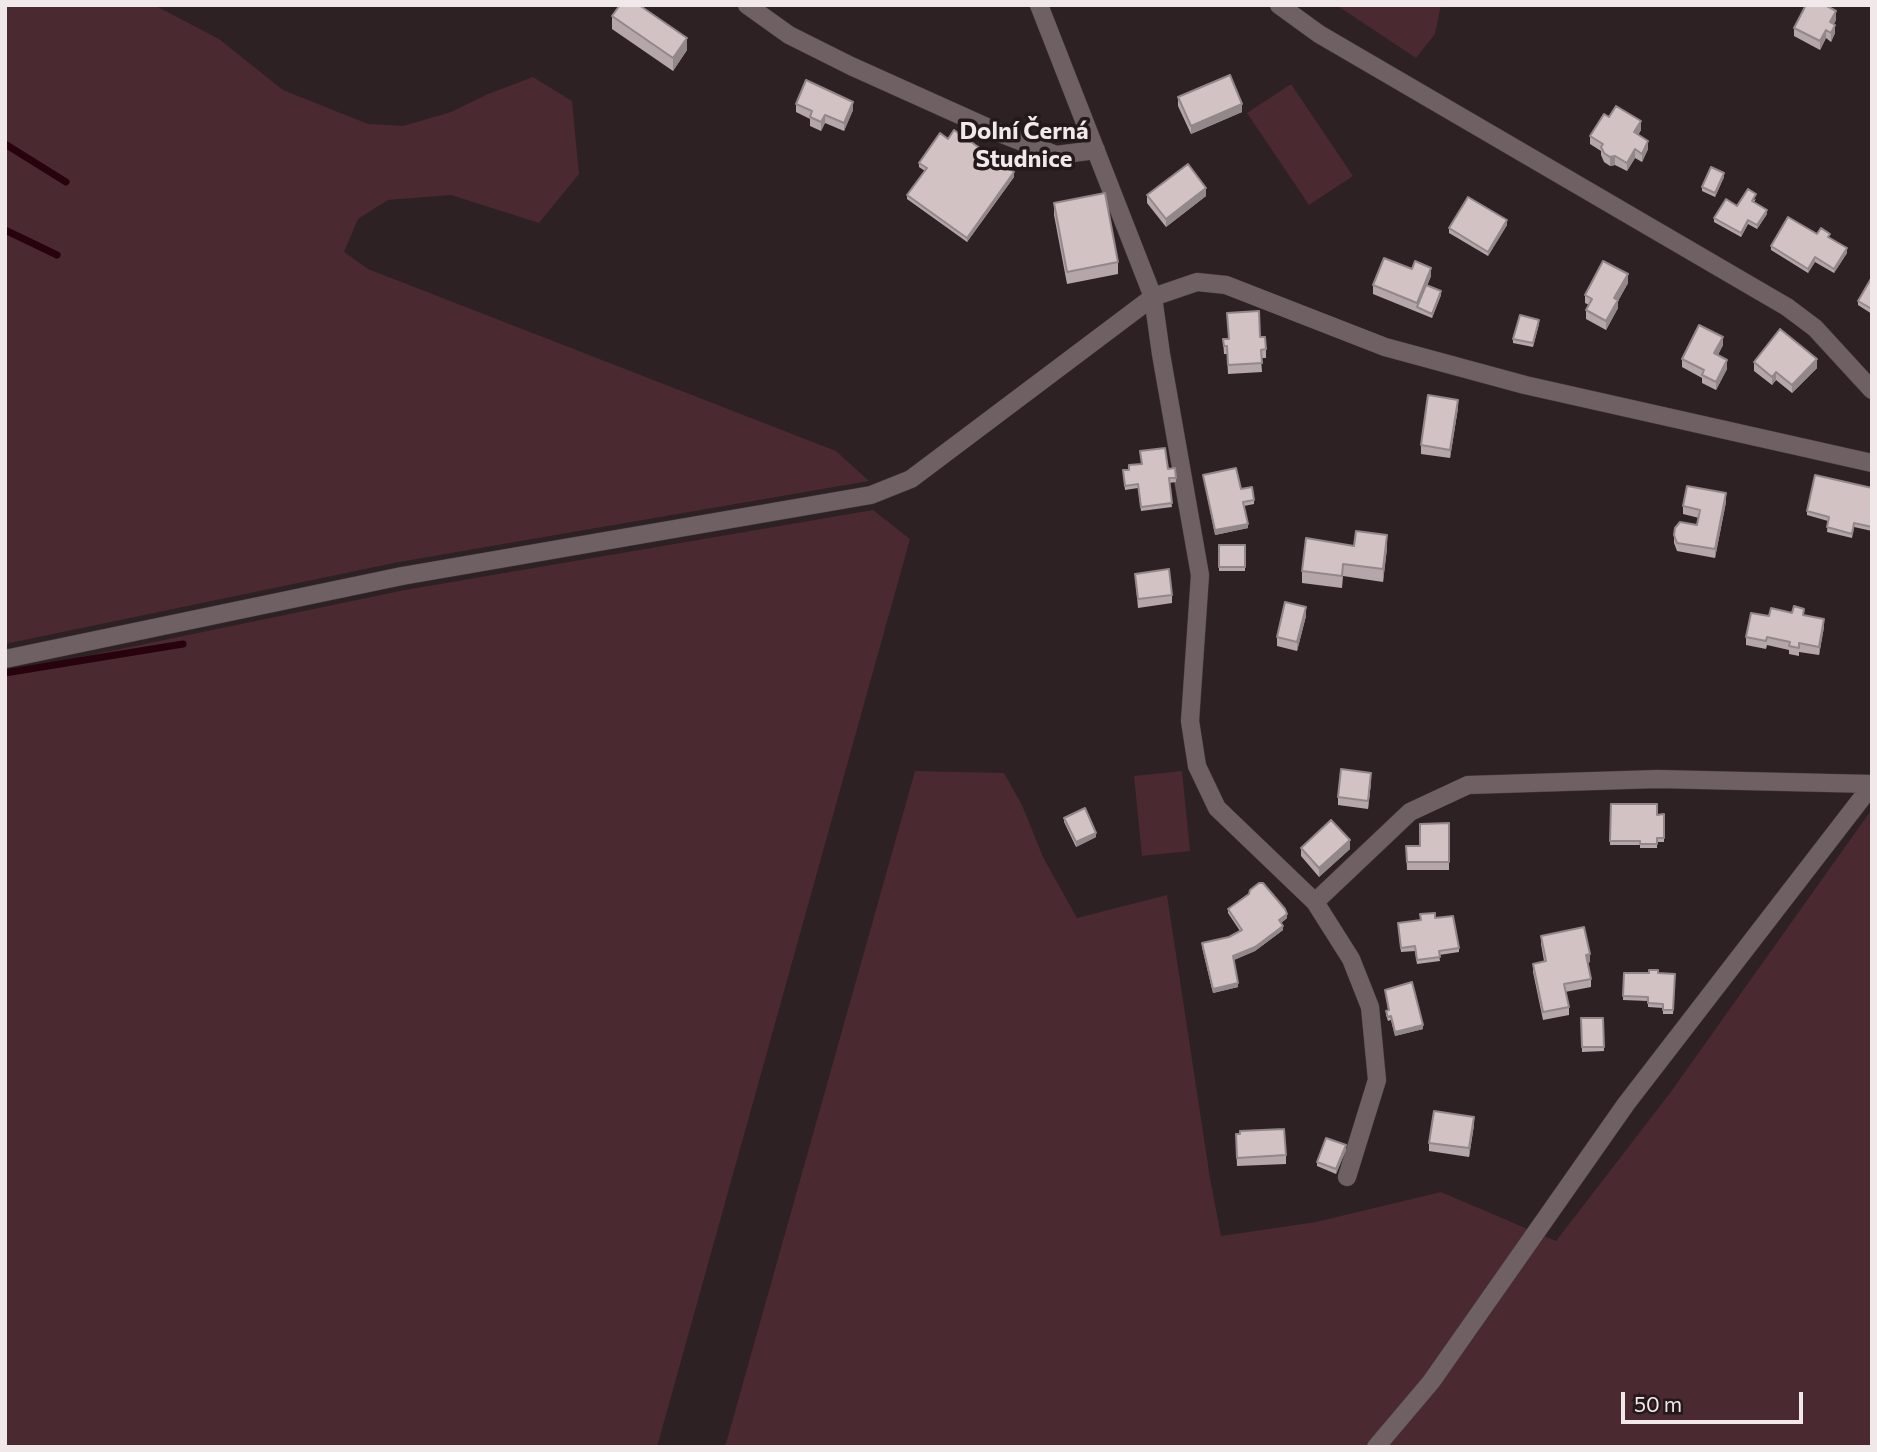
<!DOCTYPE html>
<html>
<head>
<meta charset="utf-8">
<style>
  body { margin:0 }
  #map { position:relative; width:1877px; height:1452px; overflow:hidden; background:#2d2123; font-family:Commissioner,sans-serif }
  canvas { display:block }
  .frame { position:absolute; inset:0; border:7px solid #f1e8e9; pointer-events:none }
  .scale { position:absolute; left:1621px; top:1392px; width:182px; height:32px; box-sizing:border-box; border:4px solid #f1e8e9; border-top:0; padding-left:9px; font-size:21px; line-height:24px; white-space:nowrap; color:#f1e8e9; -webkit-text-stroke:5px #23181a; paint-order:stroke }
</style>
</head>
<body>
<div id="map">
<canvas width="1877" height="1452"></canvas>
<div class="frame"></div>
<div class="scale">50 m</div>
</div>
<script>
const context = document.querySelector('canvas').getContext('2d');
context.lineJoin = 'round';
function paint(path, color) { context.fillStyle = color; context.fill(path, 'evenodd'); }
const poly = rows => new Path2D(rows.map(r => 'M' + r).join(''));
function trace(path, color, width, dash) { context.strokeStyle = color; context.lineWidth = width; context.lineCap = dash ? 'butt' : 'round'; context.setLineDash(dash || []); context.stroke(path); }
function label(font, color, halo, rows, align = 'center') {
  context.font = font + ' Commissioner,sans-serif'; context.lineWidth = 7; context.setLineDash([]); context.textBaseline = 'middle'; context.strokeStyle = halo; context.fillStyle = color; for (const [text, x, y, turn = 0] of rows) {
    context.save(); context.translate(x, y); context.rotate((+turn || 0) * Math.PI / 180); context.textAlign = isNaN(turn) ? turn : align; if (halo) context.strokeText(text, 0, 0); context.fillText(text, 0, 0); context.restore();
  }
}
paint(poly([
  [5,5,154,5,219,39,283,90,368,124,403,126,451,112,488,94,533,77,572,101,579,174,539,223,451,195,388,200,358,219,344,252,368,269,836,451,869,481,399,562,5,644],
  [1336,5,1441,5,1435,34,1416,58],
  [1291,84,1353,176,1309,205,1247,113],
  [873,510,910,539,657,1447,5,1447,5,673,405,590],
  [915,771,1004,773,1022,805,1043,857,1077,918,1167,895,1210,1178,1221,1236,1316,1222,1441,1192,1556,1241,1670,1093,1872,809,1872,1447,725,1447],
  [1182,771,1190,851,1142,856,1134,776]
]), '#4a2930');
trace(poly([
  [5,144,66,182],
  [5,230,57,255],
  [5,673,183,644]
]), '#28020d', 7);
const minor = poly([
  [747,5,789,35,851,66,1002,134,1056,155,1096,150],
  [1039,5,1153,297,1161,354,1200,575,1190,721,1197,766,1217,808,1315,902,1351,959,1370,1007,1377,1080,1347,1177],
  [1279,5,1319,34,1787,307,1815,328,1872,390],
  [5,659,402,576,871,495,911,479,1153,297,1197,282,1226,285,1385,347,1525,385,1872,463],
  [1315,902,1410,812,1468,785,1658,779,1872,784],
  [1376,1447,1431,1382,1626,1104,1872,785]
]);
trace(minor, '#453c3d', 19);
trace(minor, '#6f6163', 18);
paint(poly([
  [612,16,687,50,673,71,612,29],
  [1836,20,1834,24,1835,33,1831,42,1826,38,1820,50,1794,36,1794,28],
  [1178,97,1242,112,1191,134,1178,106],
  [796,104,853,110,844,131,825,123,821,131,810,126,810,119,796,112],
  [1609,117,1641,130,1638,135,1648,149,1642,162,1635,158,1627,171,1615,165,1610,166,1604,162,1601,155,1601,151,1590,144,1590,136],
  [948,139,1014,177,967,242,907,199,907,195,925,171,919,167,919,163],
  [1724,177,1715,197,1702,191,1702,187],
  [1147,195,1206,196,1166,227,1147,203],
  [1756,199,1754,202,1767,214,1757,229,1748,224,1741,237,1714,222,1714,218,1737,206],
  [1054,203,1118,262,1118,274,1067,284,1054,215],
  [1507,225,1488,256,1449,233,1449,228],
  [1817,234,1830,238,1847,253,1834,273,1815,262,1808,273,1771,250,1771,246],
  [1412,269,1431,276,1427,286,1441,295,1432,318,1373,294,1373,285],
  [1872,277,1872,314,1858,305,1858,301],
  [1628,283,1618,301,1618,308,1606,330,1586,319,1586,310,1589,305,1585,303,1585,295],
  [1539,324,1533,347,1513,343,1513,339],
  [1260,337,1266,349,1266,358,1261,358,1262,372,1228,374,1227,354,1224,354,1223,339],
  [1723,345,1718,355,1727,369,1716,390,1702,383,1702,378,1682,367,1682,359],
  [1754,362,1817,368,1792,393,1776,380,1772,385,1754,371],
  [1458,408,1450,458,1421,454,1421,445],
  [1175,468,1176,482,1169,483,1172,507,1141,511,1138,488,1125,490,1123,470],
  [1203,475,1241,489,1254,500,1254,504,1244,506,1248,528,1215,535],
  [1872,488,1872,531,1854,527,1852,538,1827,532,1828,521,1807,515,1807,511],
  [1726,502,1715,558,1677,551,1674,543,1674,535,1697,525,1699,518,1683,514,1683,506],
  [1219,545,1245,545,1245,571,1219,571],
  [1354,546,1387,548,1383,582,1343,576,1342,588,1302,583,1302,571],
  [1135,574,1172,595,1172,603,1138,608],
  [1804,615,1824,627,1819,655,1799,652,1799,656,1789,654,1789,650,1767,645,1766,649,1746,645,1746,637,1769,616],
  [1306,616,1297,651,1277,646,1277,637],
  [1371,782,1368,809,1338,805,1338,797],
  [1611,804,1657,815,1664,814,1664,842,1657,842,1657,848,1640,848,1640,845,1610,845],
  [1064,818,1096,837,1076,847,1064,822],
  [1449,823,1449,870,1407,870,1406,846,1420,846],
  [1301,848,1350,849,1319,877,1301,856],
  [1228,909,1287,918,1281,923,1283,930,1255,951,1234,960,1238,987,1213,993,1202,947,1202,943,1229,937,1240,931,1228,913],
  [1435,918,1459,948,1459,952,1439,955,1440,961,1417,964,1415,951,1401,952,1398,927,1421,920],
  [1541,936,1590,962,1588,963,1591,979,1591,987,1565,992,1569,1007,1569,1015,1543,1020,1533,972,1533,964,1544,961,1541,944],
  [1624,973,1675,974,1673,1014,1663,1014,1663,1008,1648,1007,1648,1001,1623,1000],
  [1385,990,1423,1029,1395,1036,1391,1020,1388,1021,1386,1015,1386,1011,1388,1010],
  [1581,1018,1603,1018,1604,1051,1582,1052],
  [1474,1125,1469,1157,1429,1151,1429,1143],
  [1236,1142,1286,1155,1286,1164,1237,1166],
  [1346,1150,1336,1174,1317,1166,1317,1162]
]), '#b5a7a9');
paint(poly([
  [1836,11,1836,20,1830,30,1830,22],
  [1835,25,1835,33,1831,42,1831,33],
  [1826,30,1826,38,1820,50,1820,41],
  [687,38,687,50,673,71,673,58],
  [853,102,853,110,844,131,844,123],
  [1242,104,1242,112,1191,134,1191,126],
  [825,115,825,123,821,131,821,122],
  [1641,121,1641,130,1634,141,1634,132],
  [1648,141,1648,149,1642,162,1642,154],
  [1635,149,1635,158,1627,171,1627,163],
  [1615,156,1615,165,1610,166,1610,157],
  [1014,172,1014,177,967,242,967,238],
  [1724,173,1724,177,1715,197,1715,193],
  [1206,188,1206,196,1166,227,1166,219],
  [1767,210,1767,214,1757,229,1757,225],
  [1507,220,1507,225,1488,256,1488,252],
  [1748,220,1748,224,1741,237,1741,233],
  [1847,248,1847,253,1834,273,1834,269],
  [1815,257,1815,262,1808,273,1808,269],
  [1431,268,1431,276,1418,308,1417,307,1417,303],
  [1628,274,1628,283,1618,301,1618,308,1606,330,1606,321,1614,298],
  [1441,291,1441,295,1432,318,1432,314],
  [1723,337,1723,345,1714,362,1714,353],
  [1817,359,1817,368,1792,393,1792,385],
  [1727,360,1727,369,1716,390,1716,382],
  [1776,372,1776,380,1772,385,1772,377],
  [1458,400,1458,408,1450,458,1450,450],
  [1726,493,1726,502,1715,558,1715,549],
  [1248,524,1248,528,1215,535,1215,530],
  [1387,535,1387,548,1383,582,1383,569],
  [1306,607,1306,616,1297,651,1297,642],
  [1824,619,1824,627,1819,655,1819,647],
  [1371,773,1371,782,1368,809,1368,801],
  [1096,833,1096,837,1076,847,1076,842],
  [1350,840,1350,849,1319,877,1319,868],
  [1287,914,1287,918,1279,925,1279,920],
  [1283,926,1283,930,1255,951,1233,960,1233,956],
  [1590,954,1590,962,1586,963,1586,955],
  [1238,983,1238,987,1213,993,1213,989],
  [1423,1025,1423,1029,1395,1036,1395,1032],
  [1474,1117,1474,1125,1469,1157,1469,1148],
  [1346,1145,1346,1150,1336,1174,1336,1169]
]), '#938889');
const building = poly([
  [620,5,639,5,687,38,673,58,612,16,620,5],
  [1806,5,1825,5,1836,11,1830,22,1835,25,1831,33,1826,30,1820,41,1794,28,1806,5],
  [1230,75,1242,104,1191,126,1178,97,1230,75],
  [806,80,853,102,844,123,825,115,821,122,810,117,812,111,796,104,806,80],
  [1616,106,1641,121,1634,132,1648,141,1642,154,1635,149,1627,163,1615,156,1610,157,1604,153,1601,147,1603,144,1590,136,1604,114,1609,117,1616,106],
  [954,130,1014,172,967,238,907,195,927,168,919,163,940,133,948,139,954,130],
  [1188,164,1206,188,1166,219,1147,195,1188,164],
  [1711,167,1724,173,1715,193,1702,187,1711,167],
  [1748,189,1756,194,1752,201,1767,210,1757,225,1748,220,1741,233,1714,218,1726,199,1737,206,1748,189],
  [1105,193,1118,262,1067,272,1054,203,1105,193],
  [1468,197,1507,220,1488,252,1449,228,1468,197],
  [1788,217,1817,234,1821,228,1830,234,1828,237,1847,248,1834,269,1815,257,1808,269,1771,246,1788,217],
  [1384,258,1412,269,1415,261,1431,268,1417,303,1373,285,1384,258],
  [1603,261,1628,274,1614,298,1618,300,1606,321,1586,310,1592,299,1585,295,1603,261],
  [1872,277,1872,309,1858,301,1872,277],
  [1426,285,1441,291,1432,314,1417,307,1426,285],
  [1259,311,1260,337,1265,337,1266,349,1261,350,1262,363,1228,365,1227,346,1224,346,1223,339,1229,339,1227,313,1259,311],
  [1520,315,1539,320,1533,343,1513,339,1520,315],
  [1699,325,1723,337,1714,353,1727,360,1716,382,1702,375,1704,370,1682,359,1699,325],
  [1780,329,1817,359,1792,385,1776,372,1772,377,1754,362,1780,329],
  [1428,395,1458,400,1450,450,1421,445,1428,395],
  [1165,448,1168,469,1175,468,1176,478,1169,478,1172,503,1141,507,1138,484,1125,486,1123,470,1129,470,1129,465,1142,464,1140,451,1165,448],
  [1236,468,1241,489,1252,487,1254,500,1243,502,1248,524,1215,530,1203,475,1236,468],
  [1815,475,1872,488,1872,527,1854,523,1852,534,1827,527,1829,517,1807,511,1815,475],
  [1687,486,1726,493,1715,549,1677,543,1674,535,1675,528,1680,522,1697,525,1700,510,1683,506,1687,486],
  [1356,531,1387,535,1383,569,1343,564,1342,576,1302,571,1306,538,1354,546,1356,531],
  [1219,545,1245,545,1245,567,1219,567,1219,545],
  [1169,569,1172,595,1138,599,1135,574,1169,569],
  [1285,602,1306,607,1297,642,1277,637,1285,602],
  [1794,606,1804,609,1803,615,1824,619,1819,647,1799,643,1799,648,1789,646,1790,642,1767,637,1766,641,1746,637,1751,613,1769,616,1771,608,1792,613,1794,606],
  [1341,769,1371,773,1368,801,1338,797,1341,769],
  [1611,804,1657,804,1657,815,1664,814,1664,838,1657,838,1657,844,1640,844,1640,841,1610,841,1611,804],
  [1085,808,1096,833,1076,842,1064,818,1085,808],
  [1331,820,1350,840,1319,868,1301,848,1331,820],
  [1449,823,1449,862,1407,862,1406,846,1420,846,1420,824,1449,823],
  [1259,883,1263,883,1285,909,1287,914,1279,920,1283,926,1255,947,1233,956,1238,983,1213,989,1202,943,1229,937,1242,930,1228,909,1249,894,1250,890,1259,883],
  [1435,913,1435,918,1453,916,1459,948,1439,951,1440,957,1417,960,1415,946,1401,948,1398,923,1421,920,1420,914,1435,913],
  [1584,927,1590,954,1586,955,1591,979,1564,984,1569,1007,1543,1012,1533,964,1546,961,1541,936,1584,927],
  [1649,970,1658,970,1658,973,1675,974,1673,1010,1663,1010,1663,1004,1648,1003,1648,997,1623,996,1624,973,1649,973,1649,970],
  [1412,982,1423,1025,1395,1032,1391,1016,1388,1017,1386,1011,1389,1010,1385,990,1412,982],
  [1581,1018,1603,1018,1604,1047,1582,1047,1581,1018],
  [1434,1111,1474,1117,1469,1148,1429,1143,1434,1111],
  [1284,1129,1286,1155,1237,1158,1236,1134,1240,1134,1240,1131,1284,1129],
  [1326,1138,1346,1145,1336,1169,1317,1162,1326,1138]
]);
paint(building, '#d2c2c4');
trace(building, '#938889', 2);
label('bold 24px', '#f1e8e9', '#23181a', [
  ["Dolní Černá",1024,131],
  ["Studnice",1024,159]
]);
</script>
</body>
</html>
